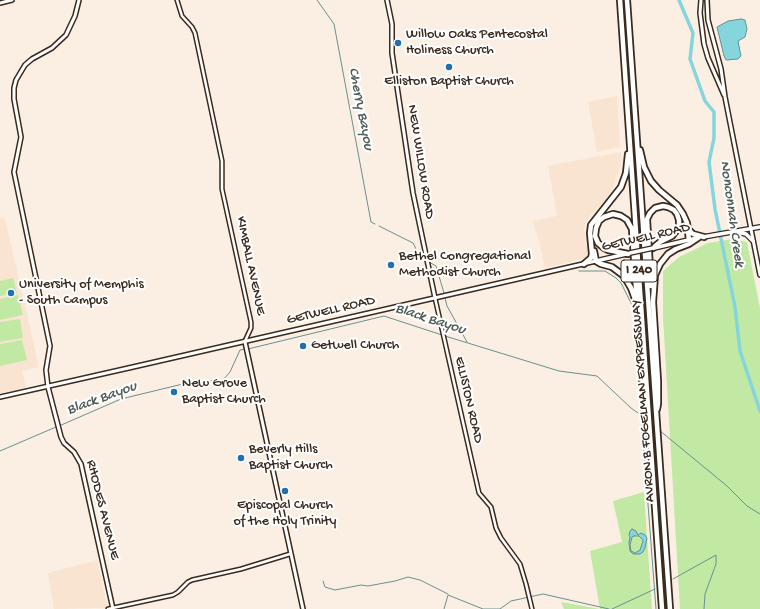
<!DOCTYPE html>
<html>
<head>
<meta charset="utf-8">
<style>
  body { margin:0 }
  canvas { display:block; background:#fbefe3 }
</style>
</head>
<body>
<canvas width="760" height="609"></canvas>
<script>
const context = document.querySelector('canvas').getContext('2d');
context.lineJoin = 'round';
function paint(path, color) { context.fillStyle = color; context.fill(path, 'evenodd'); }
const poly = rows => new Path2D(rows.map(r => 'M' + r).join(''));
function trace(path, color, width, dash) { context.strokeStyle = color; context.lineWidth = width; context.lineCap = dash ? 'butt' : 'round'; context.setLineDash(dash || []); context.stroke(path); }
function label(font, color, halo, rows, align = 'center') {
  context.font = font + ' "Gochi Hand",sans-serif'; context.lineWidth = 4; context.setLineDash([]); context.textBaseline = 'middle'; context.strokeStyle = halo; context.fillStyle = color; for (const [text, x, y, turn = 0] of rows) {
    context.save(); context.translate(x, y); context.rotate((+turn || 0) * Math.PI / 180); context.textAlign = isNaN(turn) ? turn : align; if (halo) context.strokeText(text, 0, 0); context.fillText(text, 0, 0); context.restore();
  }
}
paint(poly([
  [617,96,620,147,597,152,588,102],
  [621,152,622,161,614,185,607,198,589,217,586,223,584,229,585,236,589,257,546,268,545,268,539,240,532,221,557,216,548,166],
  [5,218,39,367,22,371,26,388,0,394,0,219],
  [97,560,107,605,106,608,54,609,48,573]
]), '#f8e4d0');
paint(poly([
  [733,239,747,242,760,308,760,609,680,609,663,317,663,271,679,257,708,243],
  [13,278,17,293,0,296,0,281],
  [18,295,23,315,0,320,0,299],
  [20,319,23,338,0,342,0,322],
  [22,340,27,360,0,366,0,344],
  [644,492,652,609,564,609,561,602,600,609,590,551,622,542,613,501]
]), '#c2e9a4');
const water = poly([
  [741,19,745,20,747,29,745,37,738,41,741,56,738,59,726,60,724,56,717,27,728,21,741,19],
  [632,529,636,531,638,535,641,533,645,535,647,538,645,548,643,552,640,554,633,554,630,551,629,543,630,537,629,535,630,531,632,529],
  [634,536,639,536,642,539,643,541,640,550,635,553,631,551,630,545,632,537,634,536]
]);
paint(water, '#84d5dc');
trace(water, '#679190', 1);
trace(poly([
  [317,0,334,24,371,222,375,224],
  [379,226,413,243,419,255,425,259],
  [429,262,436,266,444,293],
  [579,271,605,271,616,278,621,283,633,307,656,609],
  [445,298,447,306,467,342],
  [445,336,559,371,597,376,631,408,648,420],
  [248,349,384,316,442,335],
  [59,426,121,399,191,382,223,380,230,372,240,350,245,349],
  [659,430,727,486,747,506,760,514],
  [0,451,56,427],
  [673,579,716,555,716,564,705,594,704,609],
  [323,581,325,587,335,590,361,585,368,586,395,581,408,577,420,580,448,594],
  [444,609,448,595,483,609,500,609,511,601,543,594,609,609],
  [612,609,655,589]
]), '#679190', 1);
trace(poly([
  [679,0,693,33,690,59,705,101,714,112,714,138,709,162,715,209,735,307,740,351,760,411]
]), '#84d5dc', 3.5);
const tertiary = poly([
  [177,0,182,16,192,27,195,33,222,161,222,189,251,322,251,328,245,341],
  [435,298,479,493,491,507,496,528,501,538,520,564,526,584,532,609],
  [108,609,173,595,178,592,188,582,192,580,241,569,290,554]
]);
const secondary = poly([
  [79,0,75,16,66,35,52,48,32,59,25,65,16,80,14,88,14,99,21,137,14,172,50,346,46,370,48,387,61,437,64,443,74,452,81,464,113,609],
  [387,0,392,24,392,53,413,193,435,298],
  [701,0,700,13,704,44,708,58,724,95],
  [707,0,708,20,721,69,725,97,760,275],
  [0,3,12,0],
  [245,342,303,609],
  [0,397,133,367,596,261]
]);
const primary = poly([
  [737,232,746,234,753,241],
  [703,237,760,227],
  [654,248,697,238],
  [596,261,626,254]
]);
const motorway = poly([
  [620,0,662,609],
  [627,0,670,609],
  [640,150,644,167,651,181,659,190,677,205,683,214,687,223,689,240],
  [688,229,693,234,704,237],
  [594,251,596,261,601,264,612,267,624,276,631,288,635,299],
  [628,254,608,250,604,248,598,243,595,236,596,228,599,221,604,217,613,214,621,216,627,220,632,229,642,376,647,417],
  [584,264,591,258,592,254,590,233,591,225,621,187,626,173,628,154],
  [651,286,647,219,650,213,655,208,663,206,668,207,674,210,677,214,679,220,679,227,672,236,660,242,653,248],
  [657,409,658,404,658,381,653,302,655,275,660,264,668,254,676,249,689,244,698,238]
]);
trace(tertiary, '#3b2a1e', 5.5);
trace(secondary, '#3b2a1e', 6);
trace(primary, '#3b2a1e', 6);
trace(motorway, '#3b2a1e', 8);
trace(tertiary, '#fff', 2.5);
trace(secondary, '#fff', 3);
trace(primary, '#fff', 3.5);
trace(motorway, '#fff', 4.5);
const primaryBridge = poly([
  [630,253,653,248]
]);
trace(primaryBridge, '#3b2a1e', 6, []);
trace(primaryBridge, '#fff', 3.5);
for (const [x, y, r, color] of [
  [398,43,4,"#1f6fb2"],
  [449,67,4,"#1f6fb2"],
  [391,265,4,"#1f6fb2"],
  [11,293,4,"#1f6fb2"],
  [303,346,4,"#1f6fb2"],
  [174,392,4,"#1f6fb2"],
  [241,458,4,"#1f6fb2"],
  [285,491,4,"#1f6fb2"]
]) { const dot = new Path2D(); dot.arc(x, y, r, 0, 2 * Math.PI); context.fillStyle = color; context.fill(dot); trace(dot, '#fff', 1.5); }
for (const [x, y, w] of [
  [639,271,36]
]) { const box = new Path2D(); box.roundRect(x - w / 2, y - 11, w, 22, 3); context.fillStyle = '#fff'; context.fill(box); trace(box, '#3b2a1e', 1); }
label('bold 13px', '#3b2a1e', null, [
  ["I 240",639,271]
]);
label('14px', '#3b2a1e', '#fff', [
  ["Willow Oaks Pentecostal",406,35],
  ["Holiness Church",406,51],
  ["Elliston Baptist Church",449,82,"center"],
  ["Bethel Congregational",399,257],
  ["Methodist Church",399,273],
  ["University of Memphis",19,285],
  ["- South Campus",19,301],
  ["Getwell Church",311,346],
  ["New Grove",182,384],
  ["Baptist Church",182,400],
  ["Beverly Hills",249,450],
  ["Baptist Church",249,466],
  ["Episcopal Church",285,506,"center"],
  ["of the Holy Trinity",285,522,"center"]
], 'left');
label('14px', '#3b2a1e', '#fff', [
  ["NEW WILLOW ROAD",420,162,81],
  ["GETWELL ROAD",646,238,-13],
  ["KIMBALL AVENUE",250,266,78],
  ["GETWELL ROAD",331,311,-13],
  ["ELLISTON ROAD",468,400,77],
  ["AVRON B FOGELMAN EXPRESSWAY",644,401,-94],
  ["RHODES AVENUE",102,510,76]
]);
label('italic 15px', '#515d57', '#fff', [
  ["Cherry Bayou",360,109,79],
  ["Nonconnah Creek",731,214,82],
  ["Black Bayou",430,320,18],
  ["Black Bayou",102,399,-20]
]);
</script>
</body>
</html>
